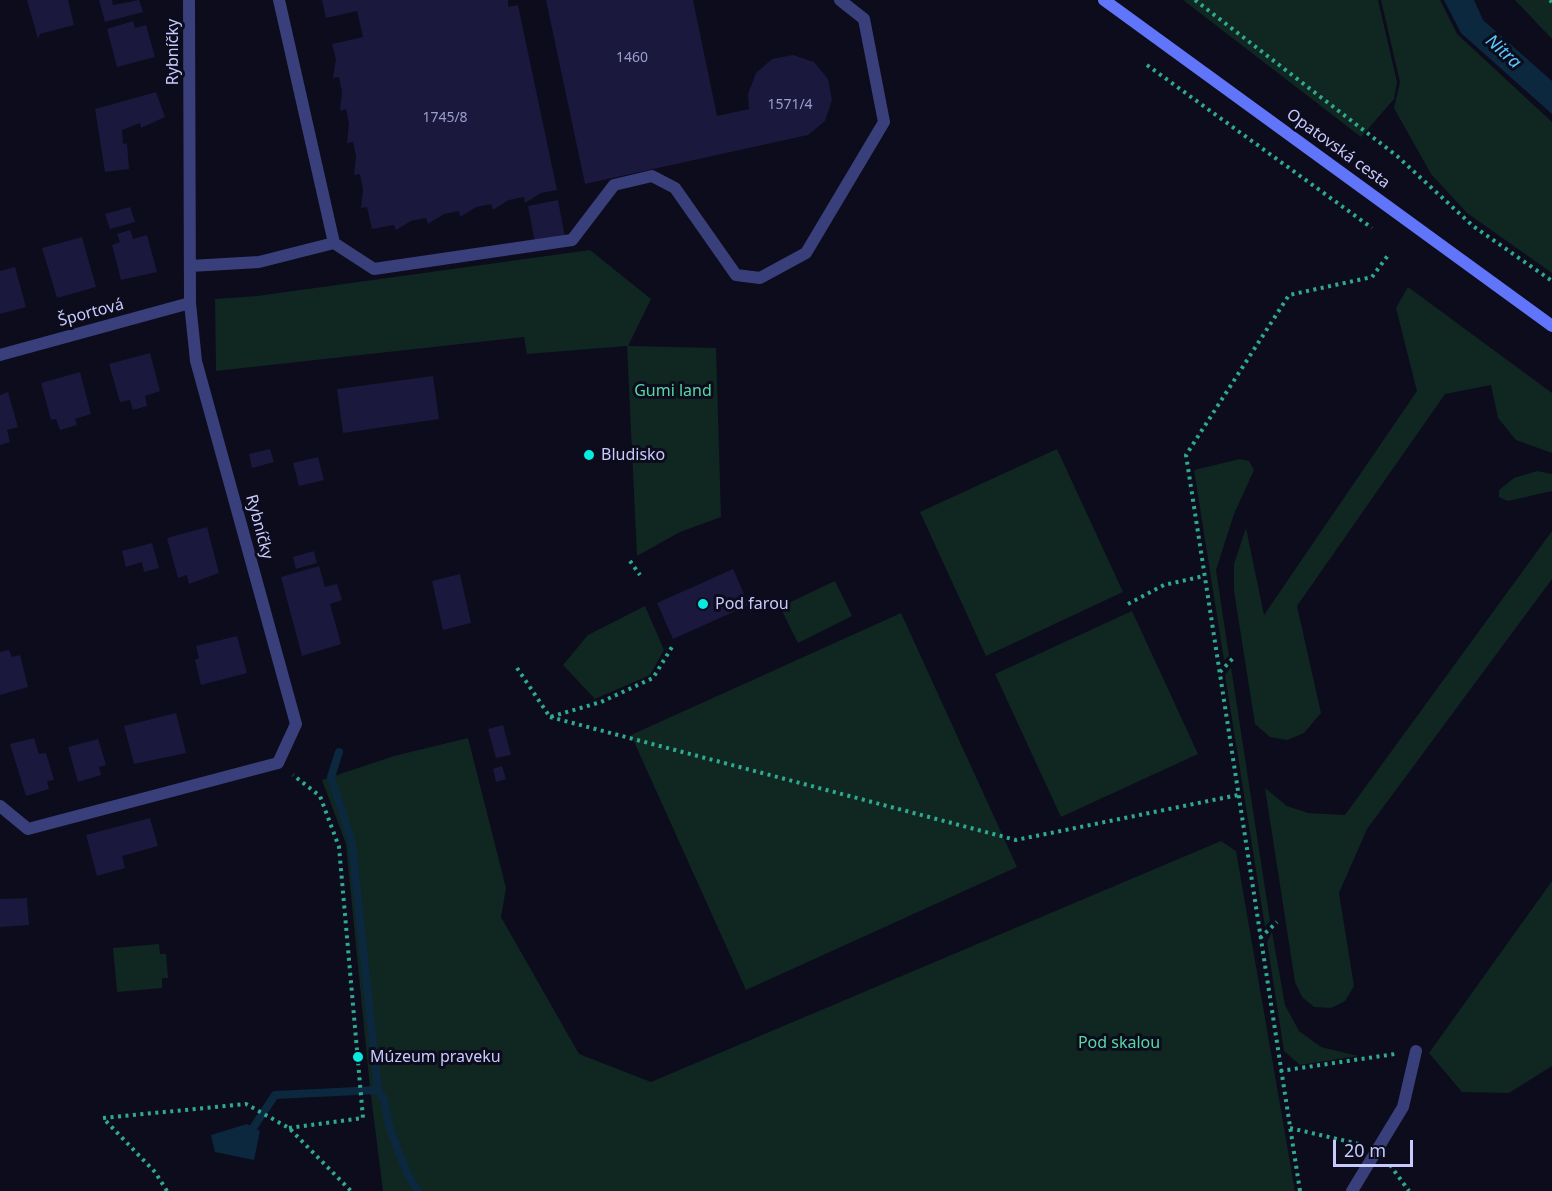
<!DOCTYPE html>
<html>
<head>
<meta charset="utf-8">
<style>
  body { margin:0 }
  #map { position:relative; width:1552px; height:1191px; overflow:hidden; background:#0c0c1c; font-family:"Noto Sans",sans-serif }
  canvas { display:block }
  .scale { position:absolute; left:1333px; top:1140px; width:80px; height:27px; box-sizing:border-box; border:3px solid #c8cafe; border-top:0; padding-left:8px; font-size:18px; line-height:21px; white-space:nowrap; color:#c8cafe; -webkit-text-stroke:4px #0c0c1c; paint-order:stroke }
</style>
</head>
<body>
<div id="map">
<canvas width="1552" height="1191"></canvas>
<div class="scale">20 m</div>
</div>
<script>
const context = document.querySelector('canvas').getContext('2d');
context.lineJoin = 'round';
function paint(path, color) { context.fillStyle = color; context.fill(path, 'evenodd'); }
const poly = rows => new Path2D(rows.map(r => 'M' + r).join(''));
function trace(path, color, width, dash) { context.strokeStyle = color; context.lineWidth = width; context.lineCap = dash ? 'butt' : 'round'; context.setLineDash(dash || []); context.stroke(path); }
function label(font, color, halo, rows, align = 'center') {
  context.font = font + ' "Noto Sans",sans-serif'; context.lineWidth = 6; context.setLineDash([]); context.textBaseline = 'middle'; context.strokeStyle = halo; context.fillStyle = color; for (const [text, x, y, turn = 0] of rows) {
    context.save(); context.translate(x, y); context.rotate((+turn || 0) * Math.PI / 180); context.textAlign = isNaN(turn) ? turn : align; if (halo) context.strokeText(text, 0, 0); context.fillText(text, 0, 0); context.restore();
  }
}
paint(poly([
  [1183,0,1378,0,1397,82,1394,99,1361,137],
  [1381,0,1440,0,1457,34,1552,122,1552,273,1467,213,1431,174,1394,108,1400,82],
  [1515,0,1552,0,1552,39],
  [590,250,651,299,628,346,716,348,721,517,680,532,637,556,627,346,527,354,524,337,216,371,215,299,257,296],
  [1408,287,1552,393,1552,453,1516,440,1498,418,1491,385,1445,394,1297,606,1321,713,1304,733,1287,740,1270,737,1255,724,1234,591,1234,564,1246,528,1264,615,1417,391,1396,308],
  [1057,449,1123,592,986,656,920,512],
  [1240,459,1249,461,1254,470,1234,514,1216,570,1229,656,1224,660,1194,470],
  [1537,471,1552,474,1552,491,1508,501,1499,497,1499,490,1514,478],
  [1552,531,1552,579,1367,829,1339,893,1354,986,1345,1001,1331,1008,1314,1007,1302,997,1295,982,1265,788,1287,806,1308,813,1345,815],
  [835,581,852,616,798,643,780,607],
  [645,606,664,650,650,675,595,699,563,665,588,635],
  [1132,611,1198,754,1061,817,995,674],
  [901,613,1017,867,746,990,631,735],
  [1231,667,1270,921,1265,927,1225,675],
  [468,738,506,888,501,917,579,1054,651,1082,1221,841,1236,851,1295,1191,383,1191,370,1088,346,844,322,780,394,756],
  [1552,881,1552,1066,1509,1093,1462,1092,1429,1053],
  [1272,932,1285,1005,1299,1031,1321,1047,1358,1056,1300,1065,1284,1051,1267,942],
  [159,944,160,954,166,954,168,978,162,978,162,988,117,992,113,948]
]), '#0f2621');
paint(poly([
  [1444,0,1474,0,1483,20,1552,81,1552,114,1461,33],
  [247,1124,260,1131,254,1160,215,1152,211,1135]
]), '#0c283f');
trace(poly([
  [339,752,331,777,352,843,378,1090,384,1099,389,1126,407,1173,418,1191],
  [253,1128,275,1095,378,1090]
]), '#0c283f', 8);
paint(poly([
  [27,0,68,0,74,25,40,34,38,39],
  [99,0,112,0,113,5,139,0,143,12,105,22],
  [322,0,508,0,508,7,518,5,557,190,541,193,525,203,524,197,509,200,493,210,491,204,476,207,460,217,459,211,444,214,428,224,426,218,411,221,396,230,394,225,372,229,367,207,361,208,363,189,360,174,354,175,356,156,353,142,347,143,349,124,346,109,340,111,342,92,339,77,333,78,336,59,332,44,363,37,357,11,326,18],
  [546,0,693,0,717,116,749,109,748,94,756,73,772,59,793,55,814,62,828,79,832,100,825,121,808,135,585,184],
  [133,21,135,28,146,25,155,57,117,67,107,29],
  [156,92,165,117,141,128,140,123,122,130,123,144,127,143,129,169,105,172,95,109],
  [558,200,565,237,535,243,528,206],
  [130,207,135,222,110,229,105,214],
  [130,230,133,239,147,235,157,272,121,280,112,245,120,242,117,234],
  [82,237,96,287,57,298,42,248],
  [15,267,26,307,0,314,0,271],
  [150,353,160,391,145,396,147,406,133,410,130,400,120,402,109,364],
  [80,372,91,414,75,419,77,425,60,430,56,419,51,420,41,383],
  [433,376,439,419,343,433,337,389],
  [8,392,18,427,7,430,10,442,0,445,0,395],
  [270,449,274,462,252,468,249,454],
  [318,457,324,480,299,486,293,463],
  [207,527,219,573,189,584,187,575,178,578,167,538],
  [152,543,159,568,144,572,142,562,126,567,122,551],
  [314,551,317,563,296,569,293,557],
  [319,566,325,587,337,584,342,600,330,604,341,644,302,656,281,577],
  [733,569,749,605,673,639,657,603],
  [460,574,471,623,443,630,432,581],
  [237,636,247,673,201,685,195,660,199,658,196,646],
  [9,650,12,657,20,655,28,687,0,695,0,652],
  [176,713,186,753,134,764,124,726],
  [503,725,511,755,496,758,488,729],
  [34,738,39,754,46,753,54,780,47,781,49,789,26,796,10,744],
  [98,739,106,765,99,767,101,775,78,782,68,747],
  [502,766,506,779,496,782,493,769],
  [150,818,158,846,122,856,125,868,97,876,86,835],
  [27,898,29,925,0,927,0,899]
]), '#1a183c');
trace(poly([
  [1195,0,1397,156,1473,226,1552,281],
  [1550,0,1552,2],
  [1147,65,1372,228],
  [630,561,640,575],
  [1128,604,1164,585,1204,576],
  [517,668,550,717,601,702,653,678,672,647],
  [1220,672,1235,656],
  [550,717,1016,840,1238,795],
  [1260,938,1277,922],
  [1280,1071,1395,1054],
  [289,1128,363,1118,339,847,320,796,293,775],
  [1290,1128,1359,1144],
  [1390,1165,1409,1191],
  [167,1191,155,1172,103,1118,246,1104,289,1128,351,1191],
  [1300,1191,1186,455,1289,295,1372,277,1389,254]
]), '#2faa90', 4, [3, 4.5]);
trace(poly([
  [279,0,334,243,374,269,572,240,614,185,652,176,675,188,736,275,760,278,806,253,884,122,864,19,840,0],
  [190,266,259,262,334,243],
  [1352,1191,1403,1107,1416,1051]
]), '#383f7a', 12);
trace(poly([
  [0,355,190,303],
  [0,806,28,829,278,763,296,724,196,361,190,303,189,0]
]), '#383f7a', 12);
trace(poly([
  [1104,0,1552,326]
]), '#6175fb', 12);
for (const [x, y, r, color] of [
  [589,455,6,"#06ece0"],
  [703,604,6,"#06ece0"],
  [358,1057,6,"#06ece0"]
]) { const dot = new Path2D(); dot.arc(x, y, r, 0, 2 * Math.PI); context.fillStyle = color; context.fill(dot); trace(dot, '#0c0c1c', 2); }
label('14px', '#9c9ece', null, [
  ["1460",632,58],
  ["1571/4",790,105],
  ["1745/8",445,118]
]);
label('16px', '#c8cafe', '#0c0c1c', [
  ["Rybníčky",173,52,-90],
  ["Opatovská cesta",1338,149,36],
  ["Športová",91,313,-15],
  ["Rybníčky",259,527,75]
]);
label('16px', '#57daa6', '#0c0c1c', [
  ["Gumi land",673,391],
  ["Pod skalou",1119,1043]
]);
label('16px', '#c8cafe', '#0c0c1c', [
  ["Bludisko",601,455],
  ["Pod farou",715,604],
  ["Múzeum praveku",370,1057]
], 'left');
label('italic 18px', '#59c8fb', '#0c0c1c', [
  ["Nitra",1503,52,42]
]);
</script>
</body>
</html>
